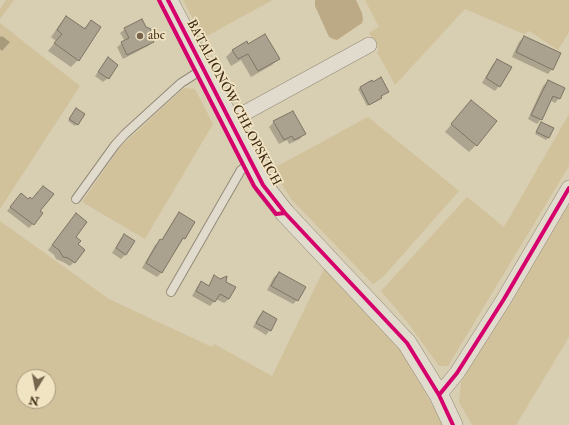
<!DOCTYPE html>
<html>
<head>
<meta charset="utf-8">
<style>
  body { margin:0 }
  #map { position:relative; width:569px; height:425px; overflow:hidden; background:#d8ceb2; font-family:"IM FELL Double Pica",serif }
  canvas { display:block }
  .north { position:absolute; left:16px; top:369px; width:40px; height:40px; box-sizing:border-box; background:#f0e4c3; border:1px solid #aa9a7e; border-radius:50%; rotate:190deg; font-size:11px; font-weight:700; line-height:16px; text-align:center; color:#412b16 }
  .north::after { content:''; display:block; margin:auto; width:14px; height:18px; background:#76644d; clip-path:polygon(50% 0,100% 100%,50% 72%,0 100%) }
</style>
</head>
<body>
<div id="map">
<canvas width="569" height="425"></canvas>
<div class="north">N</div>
</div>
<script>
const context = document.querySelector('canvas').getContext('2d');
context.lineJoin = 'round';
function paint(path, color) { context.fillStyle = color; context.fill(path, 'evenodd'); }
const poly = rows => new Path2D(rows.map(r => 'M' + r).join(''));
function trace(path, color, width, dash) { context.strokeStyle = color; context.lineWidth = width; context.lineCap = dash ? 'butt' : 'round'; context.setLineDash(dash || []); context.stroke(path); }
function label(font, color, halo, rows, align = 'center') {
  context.font = font + ' "IM FELL Double Pica",serif'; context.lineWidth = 3.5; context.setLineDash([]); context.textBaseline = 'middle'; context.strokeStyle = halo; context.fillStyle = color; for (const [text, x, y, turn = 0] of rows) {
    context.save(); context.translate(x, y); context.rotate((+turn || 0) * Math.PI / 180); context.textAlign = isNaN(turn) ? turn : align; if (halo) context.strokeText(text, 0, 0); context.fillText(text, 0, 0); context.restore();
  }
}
paint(poly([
  [6,0,14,0,0,19,0,9],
  [183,0,273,0,203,38],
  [365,0,569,0,569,32,558,50,529,31,524,34,465,9,395,85,377,52,379,50,369,33,379,27],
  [0,23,80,86,0,209],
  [184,88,195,89,213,124,145,239,82,202,120,147],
  [569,114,569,166,448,366,439,366,408,323,381,291,467,197,504,227],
  [368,117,459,191,383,277,373,284,291,199,272,169],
  [569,204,569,337,516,425,472,425,459,402,461,382],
  [0,221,109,299,212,347,214,344,272,376,325,267,396,342,444,425,0,425],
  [24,377,48,377,48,401,24,401]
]), '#d1c29c');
paint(poly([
  [315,0,356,0,362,13,363,19,362,23,337,40,333,39,329,37,315,6]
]), '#bbaa85');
paint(poly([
  [66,17,83,29,91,22,78,60,71,67,48,51,56,41,51,37,60,24],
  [125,29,149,34,153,41,148,46,123,59,117,47,125,41,120,33],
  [2,36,10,42,2,51,0,49,0,37],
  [524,37,552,69,548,74,512,57,519,42],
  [247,45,279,58,272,65,251,77,241,60,231,66,226,57,233,50],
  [108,58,108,78,103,82,95,76],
  [497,60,499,86,495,91,482,83,493,64],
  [372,81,381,98,367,106,358,89],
  [548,81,559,98,555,103,550,100,541,119,537,124,528,119,543,86],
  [471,101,476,145,469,152,445,132],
  [76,109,77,124,75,126,68,121],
  [274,122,304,134,300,139,289,144,287,140,279,144,269,127],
  [541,123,548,138,546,140,535,134],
  [17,199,32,200,39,212,33,224,29,228,7,211],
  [180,213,194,222,162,272,157,277,142,268,155,245,161,241,175,218],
  [72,219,77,245,74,262,70,266,63,262,56,259,54,255,48,250],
  [124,235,126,254,121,259,112,253,120,240],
  [279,273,297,300,293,304,267,290,274,277],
  [215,277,235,288,229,299,224,303,216,299,210,306,192,296,197,287,201,282,208,286],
  [263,312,270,330,266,335,253,327,259,316]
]), '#0003');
const building = poly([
  [66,16,85,29,91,20,101,27,79,61,54,43,62,34,57,30,66,16],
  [142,19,146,27,151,29,150,34,154,42,127,55,121,42,129,38,124,28,142,19],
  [265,34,280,59,258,71,248,54,238,59,232,50,247,41,248,44,265,34],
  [524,36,561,53,553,70,516,52,524,36],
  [108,57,118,65,109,79,98,72,108,57],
  [497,59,512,67,500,87,486,78,497,59],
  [381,77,389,92,381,96,382,98,369,105,360,87,372,80,373,82,381,77],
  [548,80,565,88,560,99,553,96,542,120,531,115,548,80],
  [471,100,497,121,477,146,451,124,471,100],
  [76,108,85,114,78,125,69,119,76,108],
  [293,111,306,134,294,140,292,136,284,140,273,121,293,111],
  [541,122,554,128,549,138,536,132,541,122],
  [43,186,54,194,40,211,43,213,34,225,10,207,21,193,28,199,30,197,32,199,43,186],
  [179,212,195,222,185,239,183,238,162,273,146,263,160,239,162,240,179,212],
  [76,213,87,222,76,237,81,241,78,244,85,250,75,263,68,258,63,257,59,250,52,245,76,213],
  [124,234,135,241,126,255,116,248,124,234],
  [279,272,306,287,298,301,271,286,279,272],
  [214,275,220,279,227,276,226,282,236,287,229,299,220,294,215,302,196,291,201,281,209,286,214,275],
  [263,311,277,319,271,331,256,323,263,311]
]);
paint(building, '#aaa28f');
trace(building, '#7d7464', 1);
const service = poly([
  [76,199,115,145,125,134,181,83,203,69],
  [171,292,241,170,251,163]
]);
const minor = poly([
  [230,121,369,45],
  [439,395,457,373,504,299,569,188]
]);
const tertiary = poly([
  [168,0,263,185,285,213,407,343,439,395,453,425]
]);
trace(service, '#938a78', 10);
trace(minor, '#938a78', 16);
trace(tertiary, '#938a78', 20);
trace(service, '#e0dbcd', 8);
trace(minor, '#e0dbcd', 15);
trace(tertiary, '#e0dbcd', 19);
trace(poly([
  [159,0,254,186,276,214,285,213],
  [168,0,263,185,285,213,407,343,439,395,453,425],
  [439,395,457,373,504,299,569,188]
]), '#d6006c', 4);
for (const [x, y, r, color] of [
  [140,36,4,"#76644d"]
]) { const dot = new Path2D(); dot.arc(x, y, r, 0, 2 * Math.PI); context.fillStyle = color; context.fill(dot); trace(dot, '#f0e4c3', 1.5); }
label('13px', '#412b16', '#f0e4c3', [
  ["abc",148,36]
], 'left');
label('13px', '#412b16', '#f0e4c3', [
  ["BATALIONÓW CHŁOPSKICH",233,103,62]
]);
</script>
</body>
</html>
